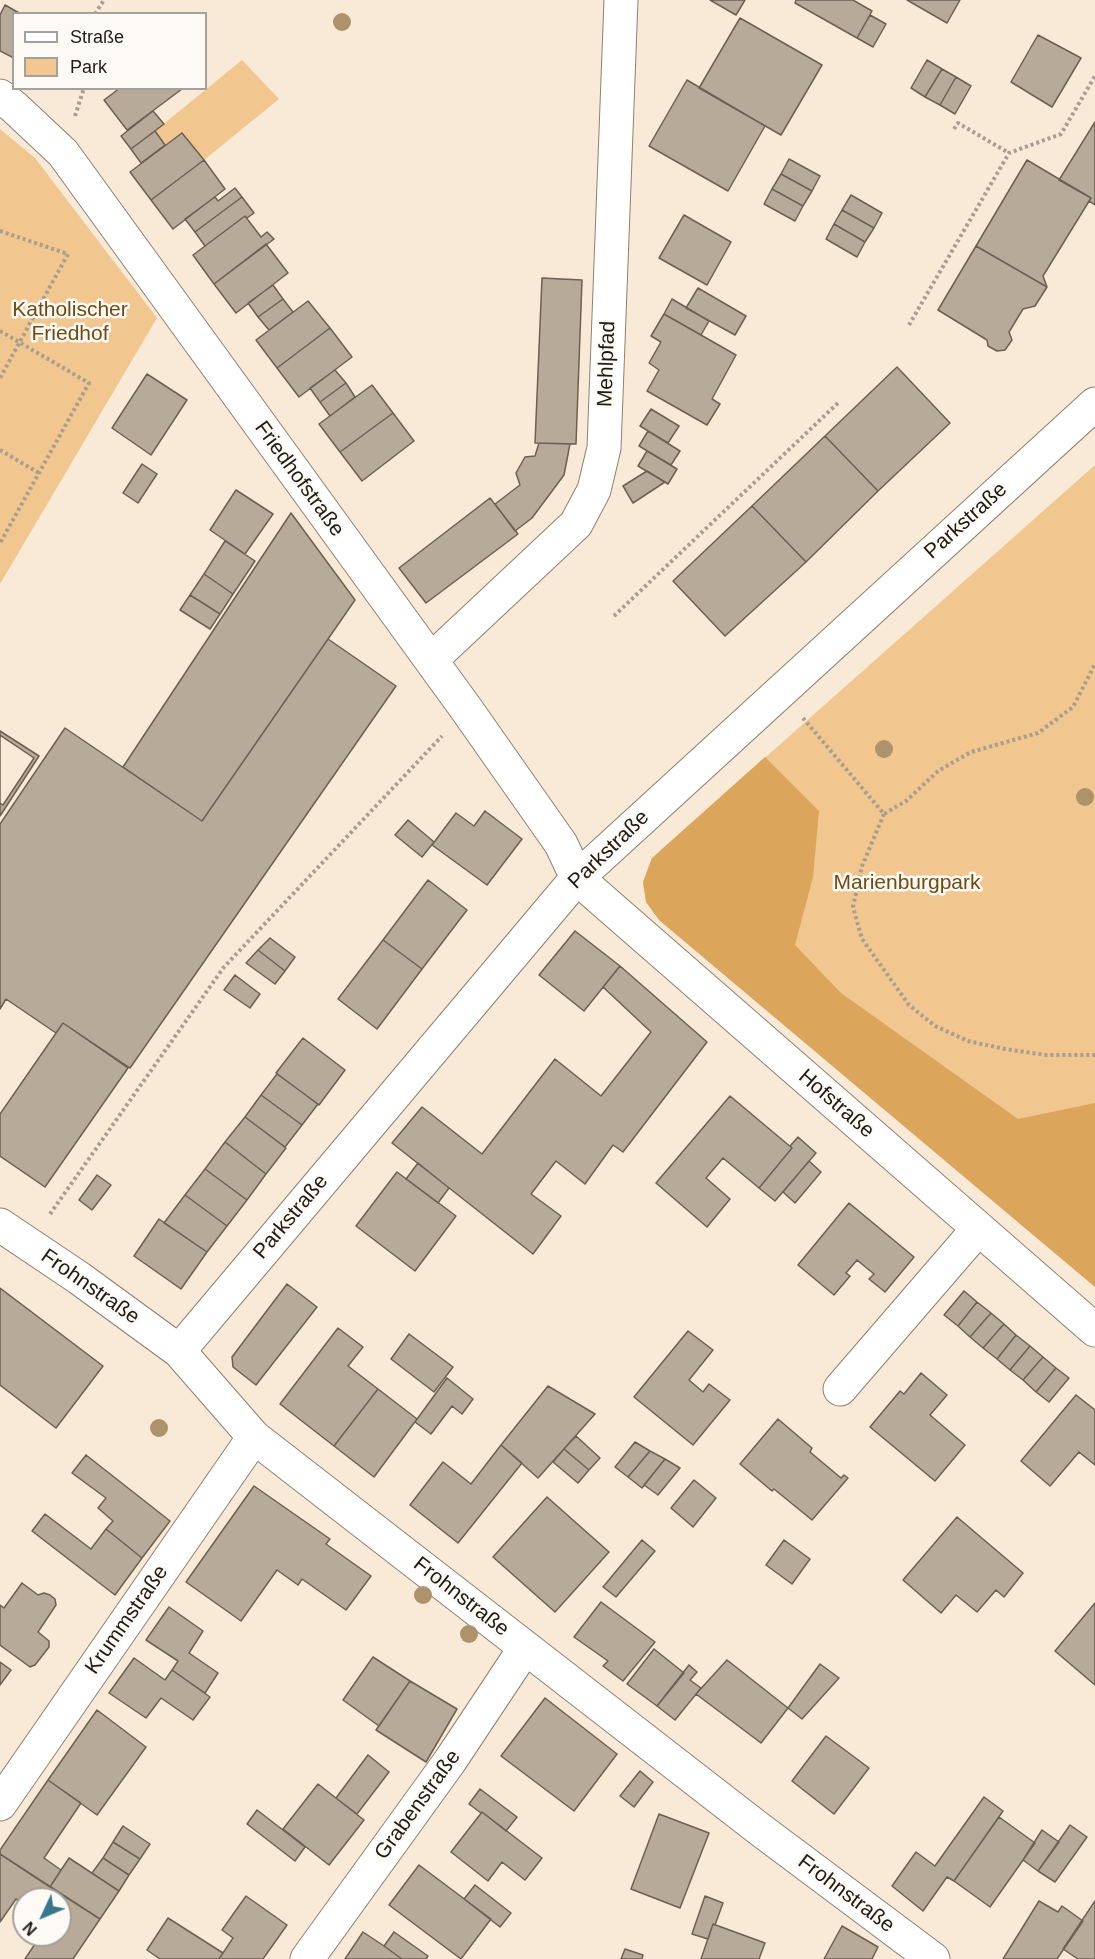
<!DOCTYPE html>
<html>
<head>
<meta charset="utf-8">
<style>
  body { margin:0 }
  #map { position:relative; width:1095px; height:1959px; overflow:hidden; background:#f9ead8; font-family:Arial,sans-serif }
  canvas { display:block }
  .legend { position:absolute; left:12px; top:12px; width:195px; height:78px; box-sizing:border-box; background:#fdfaf6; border:2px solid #a4a09b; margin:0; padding:8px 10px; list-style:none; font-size:18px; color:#1f1a13 }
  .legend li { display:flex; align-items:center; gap:12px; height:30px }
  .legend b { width:30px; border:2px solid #a4a09b }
  .north { position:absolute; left:12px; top:1887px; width:60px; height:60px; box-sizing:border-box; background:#fdfaf6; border:2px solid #a4a09b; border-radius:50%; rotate:226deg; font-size:16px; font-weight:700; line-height:24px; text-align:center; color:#1f1a13 }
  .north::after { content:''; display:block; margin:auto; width:21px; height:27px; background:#39778d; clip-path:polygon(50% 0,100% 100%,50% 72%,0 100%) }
</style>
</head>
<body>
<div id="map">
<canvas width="1095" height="1959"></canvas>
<ul class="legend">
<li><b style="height:8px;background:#fff"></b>Straße</li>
<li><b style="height:16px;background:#f1c68f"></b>Park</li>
</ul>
<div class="north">N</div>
</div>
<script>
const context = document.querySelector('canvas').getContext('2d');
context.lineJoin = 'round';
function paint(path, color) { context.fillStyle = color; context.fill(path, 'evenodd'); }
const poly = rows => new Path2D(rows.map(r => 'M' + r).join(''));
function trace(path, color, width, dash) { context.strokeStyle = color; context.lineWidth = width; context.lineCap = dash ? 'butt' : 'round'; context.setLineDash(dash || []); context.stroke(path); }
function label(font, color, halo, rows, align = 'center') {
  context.font = font + ' Arial,sans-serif'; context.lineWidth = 5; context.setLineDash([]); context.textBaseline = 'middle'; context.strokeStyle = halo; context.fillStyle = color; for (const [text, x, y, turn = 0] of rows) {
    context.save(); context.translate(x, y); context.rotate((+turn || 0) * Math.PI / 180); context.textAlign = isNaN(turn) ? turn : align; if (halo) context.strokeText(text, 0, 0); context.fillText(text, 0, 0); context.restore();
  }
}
paint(poly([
  [242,60,279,99,204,160,183,133,165,145,155,131],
  [0,129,35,158,157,318,0,584],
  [1095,465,1095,1287,659,920,646,902,643,882,652,858]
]), '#f1c68f');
paint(poly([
  [765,757,819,811,813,877,795,945,841,993,1018,1119,1095,1103,1095,1287,659,920,646,902,643,882,652,858]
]), '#dba55b');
const building = poly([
  [710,0,745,0,736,15,710,0],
  [796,0,853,0,872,11,857,38,795,3,796,0],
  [907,0,960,0,947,23,907,0],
  [5,5,21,14,14,14,14,58,0,51,0,15,5,5],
  [870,15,886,24,873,47,857,38,870,15],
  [740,18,822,65,781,135,699,88,740,18],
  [1038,35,1081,58,1052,107,1011,82,1038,35],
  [927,60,942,69,925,97,911,88,927,60],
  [942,69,956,77,940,105,925,97,942,69],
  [956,77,971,86,955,114,940,105,956,77],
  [687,80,765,126,728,191,649,146,687,80],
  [120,88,182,88,182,89,127,130,104,100,120,88],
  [153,111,164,124,131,149,121,136,153,111],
  [1095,122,1095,205,1089,201,1091,198,1059,180,1095,122],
  [155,131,165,145,141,163,131,149,155,131],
  [182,133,204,160,151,200,130,172,182,133],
  [789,159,820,176,812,191,781,174,789,159],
  [204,160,225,189,173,229,151,200,204,160],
  [1027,160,1091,198,1043,276,1047,287,976,246,1027,160],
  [781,174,812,191,803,206,772,189,781,174],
  [235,188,242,197,195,232,185,219,215,197,218,201,235,188],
  [772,189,803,206,795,221,764,204,772,189],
  [851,195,882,213,874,228,842,210,851,195],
  [242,197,254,213,247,218,245,216,205,246,195,232,242,197],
  [842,210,874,228,865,242,834,224,842,210],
  [684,215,731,242,707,285,659,258,684,215],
  [245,216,261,237,267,232,274,239,214,284,193,255,245,216],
  [834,224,865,242,857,257,826,239,834,224],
  [266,244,288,273,236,313,214,284,266,244],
  [976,246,1047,287,1035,306,1023,309,1009,332,1012,340,1005,350,997,351,988,346,987,340,938,310,976,246],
  [542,278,582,280,576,444,535,443,542,278],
  [273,285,283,299,258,317,248,303,273,285],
  [698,288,746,316,735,335,686,308,698,288],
  [283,299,293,312,269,330,258,317,283,299],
  [672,299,709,321,701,335,664,314,672,299],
  [308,301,330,328,277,368,256,340,308,301],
  [664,314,736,355,712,399,720,404,707,425,647,391,659,370,649,363,661,342,651,336,664,314],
  [330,328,352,357,299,397,277,368,330,328],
  [897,367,950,423,878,491,825,436,897,367],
  [335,370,346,383,320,402,310,388,335,370],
  [147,374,187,400,151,455,112,428,147,374],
  [346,383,355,397,330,416,320,402,346,383],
  [372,385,393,413,340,452,319,424,372,385],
  [651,409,679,426,668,443,640,426,651,409],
  [393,413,414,441,362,481,340,452,393,413],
  [648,431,680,451,671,465,639,446,648,431],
  [825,436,878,491,806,562,752,506,825,436],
  [539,443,570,444,564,475,532,518,515,531,495,504,520,485,516,473,525,457,535,456,539,443],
  [647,451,677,469,668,484,638,466,647,451],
  [142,464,157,474,138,503,123,493,142,464],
  [647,471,665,482,633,503,623,486,647,471],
  [236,490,273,514,245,554,210,530,236,490],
  [490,498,518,534,426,603,399,568,490,498],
  [752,506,806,562,725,636,673,581,752,506],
  [291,513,355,600,202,821,123,767,291,513],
  [225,541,255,561,233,594,204,574,225,541],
  [204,574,233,594,220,614,190,595,204,574],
  [190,595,220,614,210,629,180,610,190,595],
  [328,639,396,686,130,1068,63,1023,56,1033,6,999,0,1009,0,824,65,728,202,821,328,639],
  [0,731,39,756,0,816,0,731],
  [0,735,34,758,3,805,0,803,0,735],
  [485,811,522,839,487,885,432,845,456,813,474,826,485,811],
  [408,820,434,842,422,857,395,835,408,820],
  [428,880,467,910,422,969,383,940,428,880],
  [575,931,620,966,584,1011,539,975,575,931],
  [270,938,295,957,285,971,258,950,270,938],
  [383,940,422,969,377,1029,338,999,383,940],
  [258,950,285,971,275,984,246,963,258,950],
  [620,966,707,1042,623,1152,613,1145,585,1184,556,1161,531,1194,561,1216,533,1254,392,1143,422,1107,482,1154,555,1059,601,1096,651,1032,603,987,620,966],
  [235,975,260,994,250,1008,224,990,235,975],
  [63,1023,128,1068,45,1187,0,1156,0,1114,63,1023],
  [303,1038,345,1070,319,1105,276,1073,303,1038],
  [277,1074,318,1104,302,1125,261,1095,277,1074],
  [261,1095,302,1125,285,1147,245,1117,261,1095],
  [730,1096,792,1148,759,1188,723,1158,706,1178,730,1199,707,1227,656,1183,730,1096],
  [245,1117,286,1148,266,1174,225,1142,245,1117],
  [798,1137,816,1153,775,1201,759,1188,792,1148,790,1146,798,1137],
  [225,1142,266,1174,247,1200,205,1169,225,1142],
  [809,1161,821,1172,795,1203,783,1192,809,1161],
  [418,1163,449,1188,438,1203,406,1179,418,1163],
  [205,1169,247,1200,227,1226,185,1195,205,1169],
  [397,1172,456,1216,415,1271,356,1226,397,1172],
  [97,1175,111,1185,92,1210,79,1200,97,1175],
  [185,1195,227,1226,207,1252,164,1223,185,1195],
  [849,1203,914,1257,885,1292,869,1279,874,1274,857,1260,846,1273,850,1276,834,1295,798,1265,849,1203],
  [159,1219,207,1252,181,1289,134,1256,159,1219],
  [287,1284,317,1307,256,1385,233,1367,232,1357,287,1284],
  [0,1288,103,1366,56,1428,0,1385,0,1288],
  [964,1291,977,1302,958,1326,944,1315,964,1291],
  [977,1302,991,1313,970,1337,958,1326,977,1302],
  [991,1313,1004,1324,983,1348,970,1337,991,1313],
  [1004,1324,1016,1335,997,1359,983,1348,1004,1324],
  [338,1328,363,1347,348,1366,378,1389,334,1446,280,1404,338,1328],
  [688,1331,713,1350,689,1380,703,1392,709,1384,730,1400,693,1445,634,1397,688,1331],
  [409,1334,453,1367,434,1392,391,1359,409,1334],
  [1016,1335,1030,1346,1010,1370,997,1359,1016,1335],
  [1030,1346,1043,1357,1023,1380,1010,1370,1030,1346],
  [1043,1357,1056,1368,1036,1392,1023,1380,1043,1357],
  [1056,1368,1069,1378,1049,1402,1036,1392,1056,1368],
  [921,1373,947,1395,930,1415,965,1445,935,1481,870,1427,900,1391,904,1394,921,1373],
  [447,1378,473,1399,462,1414,452,1406,431,1434,415,1422,447,1378],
  [548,1386,595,1414,538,1478,501,1445,548,1386],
  [378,1389,417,1419,374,1477,334,1446,378,1389],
  [1076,1395,1095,1410,1095,1465,1079,1452,1050,1486,1021,1461,1076,1395],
  [778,1419,812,1448,810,1452,841,1478,844,1475,848,1478,812,1520,774,1489,772,1491,740,1464,778,1419],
  [576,1436,600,1458,589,1470,564,1449,576,1436],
  [635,1442,650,1451,628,1477,615,1467,635,1442],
  [501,1445,522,1463,458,1543,410,1505,443,1462,471,1484,501,1445],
  [564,1449,589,1470,578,1483,553,1462,564,1449],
  [650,1451,665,1459,642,1488,628,1477,650,1451],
  [86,1455,170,1521,142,1558,106,1529,113,1521,98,1508,106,1498,72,1473,86,1455],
  [665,1459,680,1468,658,1495,644,1485,665,1459],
  [694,1480,716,1498,693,1527,671,1508,694,1480],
  [254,1486,330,1539,326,1544,371,1576,346,1610,302,1579,298,1585,277,1570,241,1621,186,1582,254,1486],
  [547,1497,609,1552,555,1612,493,1557,547,1497],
  [45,1514,91,1549,106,1529,142,1558,115,1595,32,1531,45,1514],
  [957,1517,1023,1573,1004,1597,996,1590,977,1612,956,1595,941,1613,903,1580,957,1517],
  [642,1540,655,1551,616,1597,603,1587,642,1540],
  [784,1540,810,1559,792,1584,766,1565,784,1540],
  [22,1583,38,1595,44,1593,50,1595,55,1599,56,1605,38,1632,49,1641,49,1647,35,1665,30,1667,0,1645,0,1605,4,1608,22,1583],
  [601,1602,655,1642,623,1681,603,1666,608,1661,574,1637,601,1602],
  [1095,1603,1095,1685,1055,1651,1095,1603],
  [169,1607,203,1631,189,1653,218,1673,205,1693,172,1670,178,1661,146,1640,169,1607],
  [654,1649,684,1673,657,1706,627,1684,654,1649],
  [373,1657,410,1681,379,1726,343,1700,373,1657],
  [134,1658,165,1680,172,1670,210,1697,193,1720,161,1698,146,1718,109,1693,134,1658],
  [727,1660,788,1708,761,1743,696,1694,727,1660],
  [0,1662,11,1670,0,1685,0,1662],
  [820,1664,839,1678,802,1719,788,1708,820,1664],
  [689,1665,697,1672,690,1680,701,1688,675,1720,657,1706,689,1665],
  [410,1681,457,1709,426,1762,376,1730,410,1681],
  [545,1698,617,1754,574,1811,501,1756,545,1698],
  [97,1710,146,1747,97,1815,48,1780,97,1710],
  [826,1736,869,1768,834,1814,792,1781,826,1736],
  [368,1755,389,1772,357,1814,336,1798,368,1755],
  [640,1771,653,1782,634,1807,620,1796,640,1771],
  [48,1780,81,1803,44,1858,61,1870,50,1887,0,1854,0,1850,48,1780],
  [318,1784,364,1820,329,1865,283,1829,318,1784],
  [480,1789,517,1817,506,1831,482,1812,481,1813,469,1804,480,1789],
  [984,1797,1003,1811,954,1881,947,1877,923,1911,892,1886,916,1852,935,1866,984,1797],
  [257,1810,305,1847,295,1861,247,1824,257,1810],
  [482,1812,542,1858,525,1880,502,1862,488,1881,451,1852,482,1812],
  [659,1814,709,1833,680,1908,631,1889,659,1814],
  [999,1817,1035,1843,990,1907,954,1881,999,1817],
  [1070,1825,1087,1837,1055,1882,1038,1871,1070,1825],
  [123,1826,150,1844,140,1859,113,1842,123,1826],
  [1042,1830,1059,1842,1038,1871,1023,1860,1042,1830],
  [113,1842,140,1859,129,1875,103,1858,113,1842],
  [0,1854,100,1919,73,1959,25,1959,41,1935,60,1935,60,1899,24,1899,24,1904,16,1899,0,1922,0,1854],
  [69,1858,119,1891,100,1919,50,1887,69,1858],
  [103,1858,129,1875,119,1891,92,1873,103,1858],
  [419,1865,491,1919,461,1959,389,1905,419,1865],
  [475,1885,511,1913,500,1927,464,1899,475,1885],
  [246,1896,287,1925,263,1959,219,1959,233,1938,222,1930,246,1896],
  [705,1896,723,1903,715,1925,713,1924,708,1939,692,1934,705,1896],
  [1039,1901,1058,1912,1062,1906,1083,1921,1057,1959,1003,1959,1039,1901],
  [1095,1901,1095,1959,1078,1959,1063,1949,1095,1901],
  [168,1918,223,1953,219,1959,160,1959,147,1950,168,1918],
  [713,1924,765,1943,759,1959,701,1959,713,1924],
  [842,1926,878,1947,872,1959,824,1959,842,1926],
  [363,1932,384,1946,402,1959,345,1959,363,1932],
  [394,1932,428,1956,426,1959,402,1959,384,1946,394,1932],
  [625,1949,643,1955,642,1959,621,1959,625,1949]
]);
paint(building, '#b8aa99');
trace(building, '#6d6050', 1.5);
const minor = poly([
  [0,96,14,107,63,153,467,710,561,844,577,878,1095,1330],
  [431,660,576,524,594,490,604,448,621,0],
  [0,1225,79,1278,179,1351,254,1437,758,1828,933,1959],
  [179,1351,577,878,1095,404],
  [840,1389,978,1229],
  [0,1804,254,1437],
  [307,1959,450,1761,525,1648]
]);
trace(minor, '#8d806f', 35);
trace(poly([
  [95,14,104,0],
  [75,116,84,88],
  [954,129,958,123,1009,153],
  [0,231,68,254,0,378],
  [909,325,1009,153,1061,134,1095,76],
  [0,331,89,383,0,543],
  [0,450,39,473],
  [614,616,840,401],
  [803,718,884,814,906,801,938,771,971,752,1038,733,1073,707,1095,664],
  [884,814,862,866,853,907,862,939,909,1005,935,1026,968,1041,1005,1049,1046,1055,1095,1055],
  [50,1214,224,967,442,736]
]), '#a89d8f', 4, [3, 3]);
trace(minor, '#fff', 33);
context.fillStyle = '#ad936b';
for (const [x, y] of [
  [342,22],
  [884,749],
  [1085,797],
  [159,1428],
  [423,1595],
  [469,1634]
]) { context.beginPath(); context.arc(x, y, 9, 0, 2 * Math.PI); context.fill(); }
label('21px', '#6f4b12', '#fdfaf6', [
  ["Katholischer",70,310],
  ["Friedhof",70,334],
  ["Marienburgpark",907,883]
]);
label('21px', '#1f1a13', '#fdfaf6', [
  ["Mehlpfad",607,364,-88],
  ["Friedhofstraße",299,479,54],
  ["Parkstraße",966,521,-42],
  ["Parkstraße",609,850,-44],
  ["Hofstraße",836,1104,41],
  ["Parkstraße",291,1217,-50],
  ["Frohnstraße",90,1287,35],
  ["Frohnstraße",461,1597,38],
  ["Krummstraße",127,1620,-55],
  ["Grabenstraße",418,1805,-54],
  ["Frohnstraße",846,1894,37]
]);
</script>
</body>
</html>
